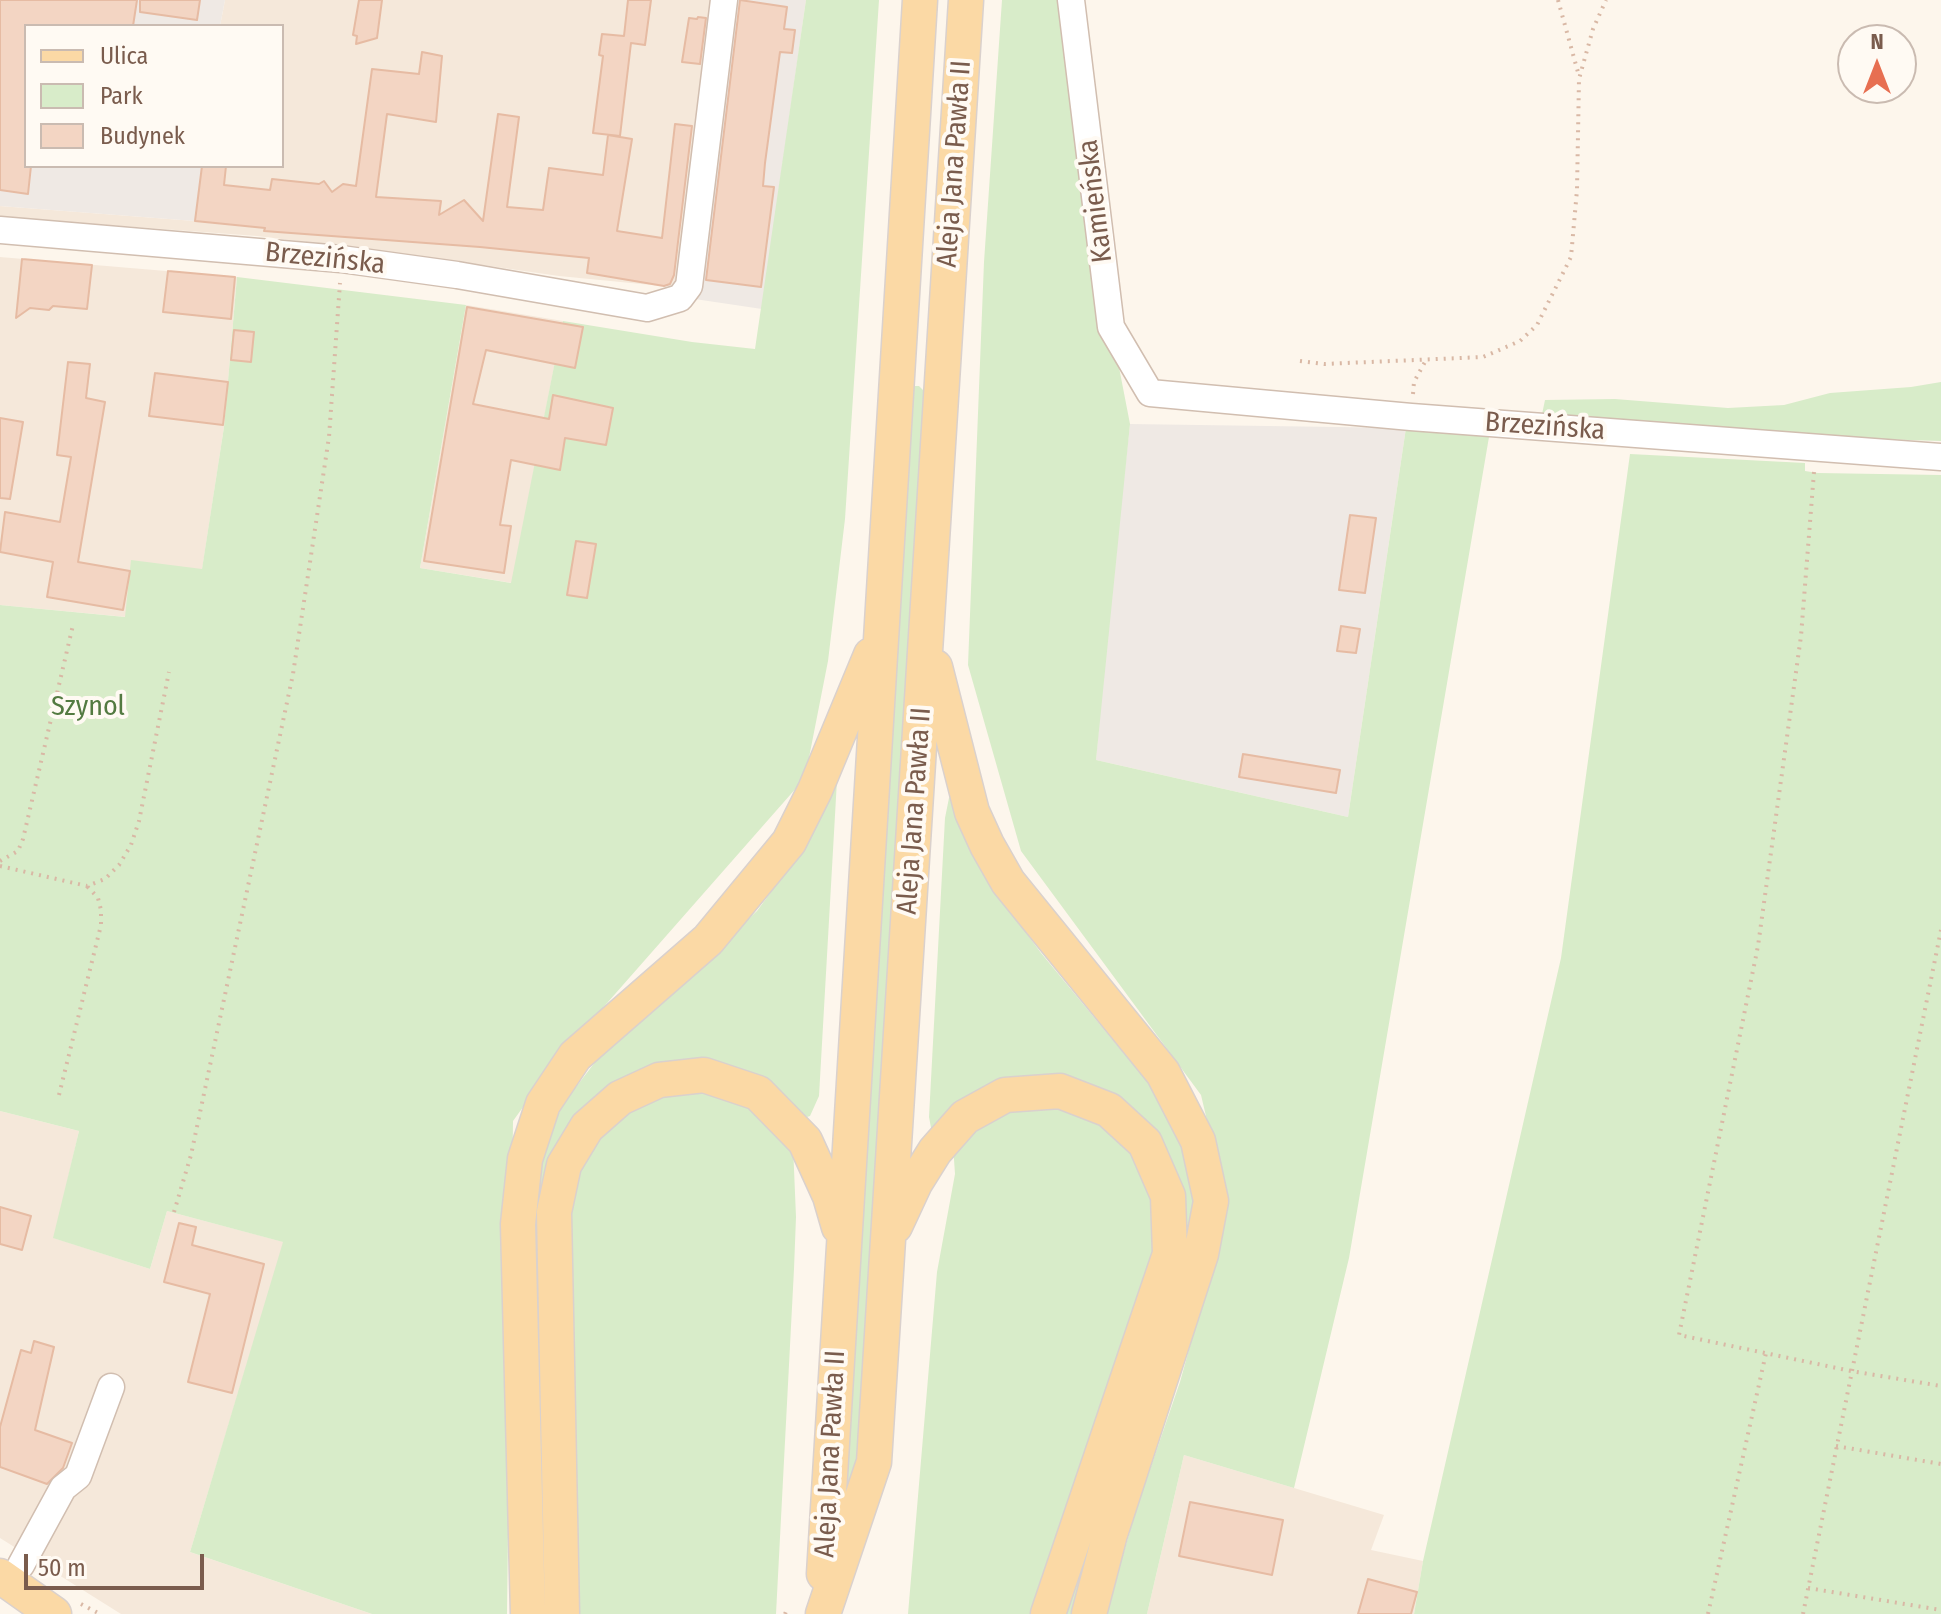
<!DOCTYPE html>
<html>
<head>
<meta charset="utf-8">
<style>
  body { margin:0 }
  #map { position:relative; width:1941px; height:1614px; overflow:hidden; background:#fdf6ec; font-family:"Fira Sans Condensed",sans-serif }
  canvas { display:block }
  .legend { position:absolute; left:24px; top:24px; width:260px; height:144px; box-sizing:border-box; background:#fffaf3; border:2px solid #cabbb1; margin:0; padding:10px 14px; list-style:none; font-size:24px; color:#7a5c4d }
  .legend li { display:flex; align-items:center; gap:16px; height:40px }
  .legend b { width:40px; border:2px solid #cabbb1 }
  .north { position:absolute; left:1837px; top:24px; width:80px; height:80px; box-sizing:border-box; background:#fffaf3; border:2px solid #cabbb1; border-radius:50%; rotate:0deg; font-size:22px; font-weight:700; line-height:32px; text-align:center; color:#7a5c4d }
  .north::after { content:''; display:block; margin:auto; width:28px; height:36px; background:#e76f51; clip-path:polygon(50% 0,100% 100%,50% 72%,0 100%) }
  .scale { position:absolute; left:24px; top:1554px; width:180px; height:36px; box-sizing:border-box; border:4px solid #7a5c4d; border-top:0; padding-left:10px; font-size:24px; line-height:28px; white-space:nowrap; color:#7a5c4d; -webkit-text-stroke:6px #fffaf3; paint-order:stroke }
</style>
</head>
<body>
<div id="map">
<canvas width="1941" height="1614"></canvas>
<ul class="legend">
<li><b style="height:10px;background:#fbd9a5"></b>Ulica</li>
<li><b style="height:22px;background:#d8ecc9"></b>Park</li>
<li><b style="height:22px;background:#f3d5c3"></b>Budynek</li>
</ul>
<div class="north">N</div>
<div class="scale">50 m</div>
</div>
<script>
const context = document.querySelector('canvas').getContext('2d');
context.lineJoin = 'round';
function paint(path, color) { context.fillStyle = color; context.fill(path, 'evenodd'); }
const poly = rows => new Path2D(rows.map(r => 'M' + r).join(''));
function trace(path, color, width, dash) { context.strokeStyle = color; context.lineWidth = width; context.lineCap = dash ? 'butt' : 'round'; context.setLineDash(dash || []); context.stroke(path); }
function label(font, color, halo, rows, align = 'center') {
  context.font = font + ' "Fira Sans Condensed",sans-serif'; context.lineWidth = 8; context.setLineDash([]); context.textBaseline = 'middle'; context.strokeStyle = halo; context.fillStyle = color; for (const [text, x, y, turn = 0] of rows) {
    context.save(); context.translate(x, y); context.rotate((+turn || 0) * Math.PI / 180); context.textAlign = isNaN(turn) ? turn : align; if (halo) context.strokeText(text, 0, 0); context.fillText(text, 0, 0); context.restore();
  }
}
paint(poly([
  [225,0,715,0,678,281,672,287,559,276,413,255,257,236,0,217,0,206,195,221,202,166,282,166,282,26,220,26],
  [0,257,237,277,224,427,202,570,126,617,0,605],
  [466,305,563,321,512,583,420,568],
  [0,1111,79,1131,54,1238,150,1269,167,1211,284,1242,190,1552,372,1614,121,1614,0,1538],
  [1184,1455,1384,1515,1371,1550,1423,1561,1414,1614,1147,1614]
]), '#f5e8da');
paint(poly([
  [0,0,225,0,220,26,26,26,26,166,202,166,195,221,0,206],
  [729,0,806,0,762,309,688,298],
  [1130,424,1406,428,1348,817,1096,760,1108,618]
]), '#efe9e4');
paint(poly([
  [806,0,879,0,845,519,828,661,805,778,557,1060,513,1121,507,1614,372,1614,190,1552,283,1242,167,1211,150,1269,53,1238,79,1131,0,1111,0,605,125,617,131,560,202,569,224,427,237,277,466,305,420,568,511,583,563,321,692,342,755,349],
  [1002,0,1061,0,1075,140,1130,424,1096,760,1348,817,1406,428,1489,437,1349,1258,1294,1488,1184,1455,1147,1614,1106,1614,1136,1510,1180,1382,1228,1209,1201,1095,1021,851,968,665,984,262],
  [1941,382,1941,441,1814,437,1541,419,1545,400,1615,399,1728,408,1784,405,1830,393,1911,387],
  [914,386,919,386,924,391,857,1493,844,1492,912,388],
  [1630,454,1805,463,1805,471,1818,473,1941,475,1941,1614,1414,1614,1423,1561,1561,958],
  [837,780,819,1096,810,1116,807,1117,772,1084,752,1074,577,1115,565,1129,555,1148,550,1614,540,1614,532,1238,543,1149,563,1104,599,1057,757,911,796,858],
  [953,792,1005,904,1041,953,1154,1090,1192,1166,1196,1219,1072,1614,1065,1614,1180,1208,1082,1089,932,1133,929,1117,945,818,949,798],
  [681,1088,745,1100,793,1145,796,1217,794,1269,776,1614,574,1614,567,1210,583,1154,624,1113],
  [1061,1101,1110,1128,1140,1161,1154,1210,1153,1265,1040,1614,908,1614,937,1272,955,1174,953,1145,1013,1103]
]), '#d8ecc9');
const building = poly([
  [0,0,137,0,133,26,26,26,26,166,31,166,28,194,0,190,0,0],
  [140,0,200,0,197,20,140,12,140,0],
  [359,0,382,0,377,38,356,44,357,36,353,35,359,0],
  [628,0,651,0,645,45,631,43,620,136,593,133,603,56,599,55,602,34,624,36,628,0],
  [740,0,787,7,784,29,795,30,792,53,780,52,765,163,763,186,774,187,761,287,706,280,740,0],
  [698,17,706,18,700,64,682,62,689,18,697,19,698,17],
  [422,52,442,56,436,122,387,114,376,197,441,201,439,215,464,200,483,221,498,114,519,117,507,207,543,210,549,168,603,175,608,135,632,139,617,231,662,238,675,124,692,126,674,275,670,284,664,286,587,273,589,258,480,247,264,231,265,228,195,221,202,166,226,166,224,185,270,190,272,179,319,184,324,181,332,192,343,184,356,186,372,69,419,74,422,52],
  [22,259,92,265,87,309,53,306,49,310,30,308,16,318,22,259],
  [168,271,235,277,231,319,163,312,168,271],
  [467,307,583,327,575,368,486,350,473,404,549,419,553,395,613,408,606,445,565,438,560,470,511,460,500,525,511,526,504,573,424,561,467,307],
  [234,330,254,332,251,362,231,360,234,330],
  [68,362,90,364,86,398,105,402,78,562,130,571,123,610,47,597,53,562,0,552,5,512,60,522,71,457,57,455,68,362],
  [155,373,228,382,223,425,149,416,155,373],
  [0,418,23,422,10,499,0,498,0,418],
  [1350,515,1376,518,1365,593,1339,590,1350,515],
  [576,541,596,544,587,598,567,595,576,541],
  [1341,626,1360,629,1356,653,1337,651,1341,626],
  [1243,754,1340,770,1336,793,1239,777,1243,754],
  [0,1207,31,1216,22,1250,0,1244,0,1207],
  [179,1223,196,1227,192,1245,264,1264,232,1393,188,1382,210,1294,164,1282,179,1223],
  [34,1341,54,1347,35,1430,72,1443,63,1468,47,1484,0,1467,0,1427,21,1350,31,1353,34,1341],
  [1190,1502,1283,1520,1272,1575,1179,1556,1190,1502],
  [1368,1579,1417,1592,1411,1614,1358,1614,1368,1579]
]);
paint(building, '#f3d5c3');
trace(building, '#e6bba3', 2);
const minor = poly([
  [1071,0,1111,327,1150,393,1411,417,1941,457],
  [0,230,341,259,457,275,647,308,680,298,689,286,724,0],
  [21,1565,63,1488,78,1476,111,1387]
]);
const major = poly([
  [935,667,972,812,987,845,1008,882,1163,1073,1198,1141,1211,1201,1201,1254,1110,1534,1089,1614],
  [895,1226,915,1183,935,1151,965,1117,1005,1095,1060,1091,1109,1110,1145,1143,1168,1196,1170,1254,1048,1614],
  [824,1574,920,0],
  [0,1576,54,1614],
  [528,1614,518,1224,525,1159,543,1104,575,1056,708,940,789,842,815,790,871,655],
  [562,1614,554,1212,564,1165,587,1127,620,1098,659,1080,704,1075,758,1093,805,1141,830,1196,839,1227],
  [823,1614,874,1462,966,0]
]);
trace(minor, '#d1beb0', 29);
trace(major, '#dad1cd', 37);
trace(poly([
  [1558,0,1579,76],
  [1300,361,1324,364,1483,357,1520,341,1537,325,1571,257,1577,190,1579,79,1593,29,1606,0],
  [1413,394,1414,382,1426,360],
  [1814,472,1801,636,1758,946,1679,1335,1851,1371,1941,1386],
  [0,861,18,851,23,839,73,625],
  [0,866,87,886,105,879,119,865,131,845,139,821,169,672],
  [59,1095,101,925,101,910,98,898,87,886],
  [174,1212,191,1155,293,674,329,437,340,283],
  [1836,1446,1941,1464],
  [1808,1588,1941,1610],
  [81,1604,100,1614],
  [785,1614,787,1609],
  [1708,1614,1766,1353],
  [1803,1614,1941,930]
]), '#d9b8a5', 4, [2, 6]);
trace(minor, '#fff', 26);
trace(major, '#fbd9a5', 34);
label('28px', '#7a5c4d', '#fffaf3', [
  ["Aleja Jana Pawła II",955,164,-86],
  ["Kamieńska",1096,201,-97],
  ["Brzezińska",325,259,6],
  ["Brzezińska",1545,427,4],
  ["Aleja Jana Pawła II",915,811,-86],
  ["Aleja Jana Pawła II",831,1454,-87]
]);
label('28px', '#537a41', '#fffaf3', [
  ["Szynol",88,707]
]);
</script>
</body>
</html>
